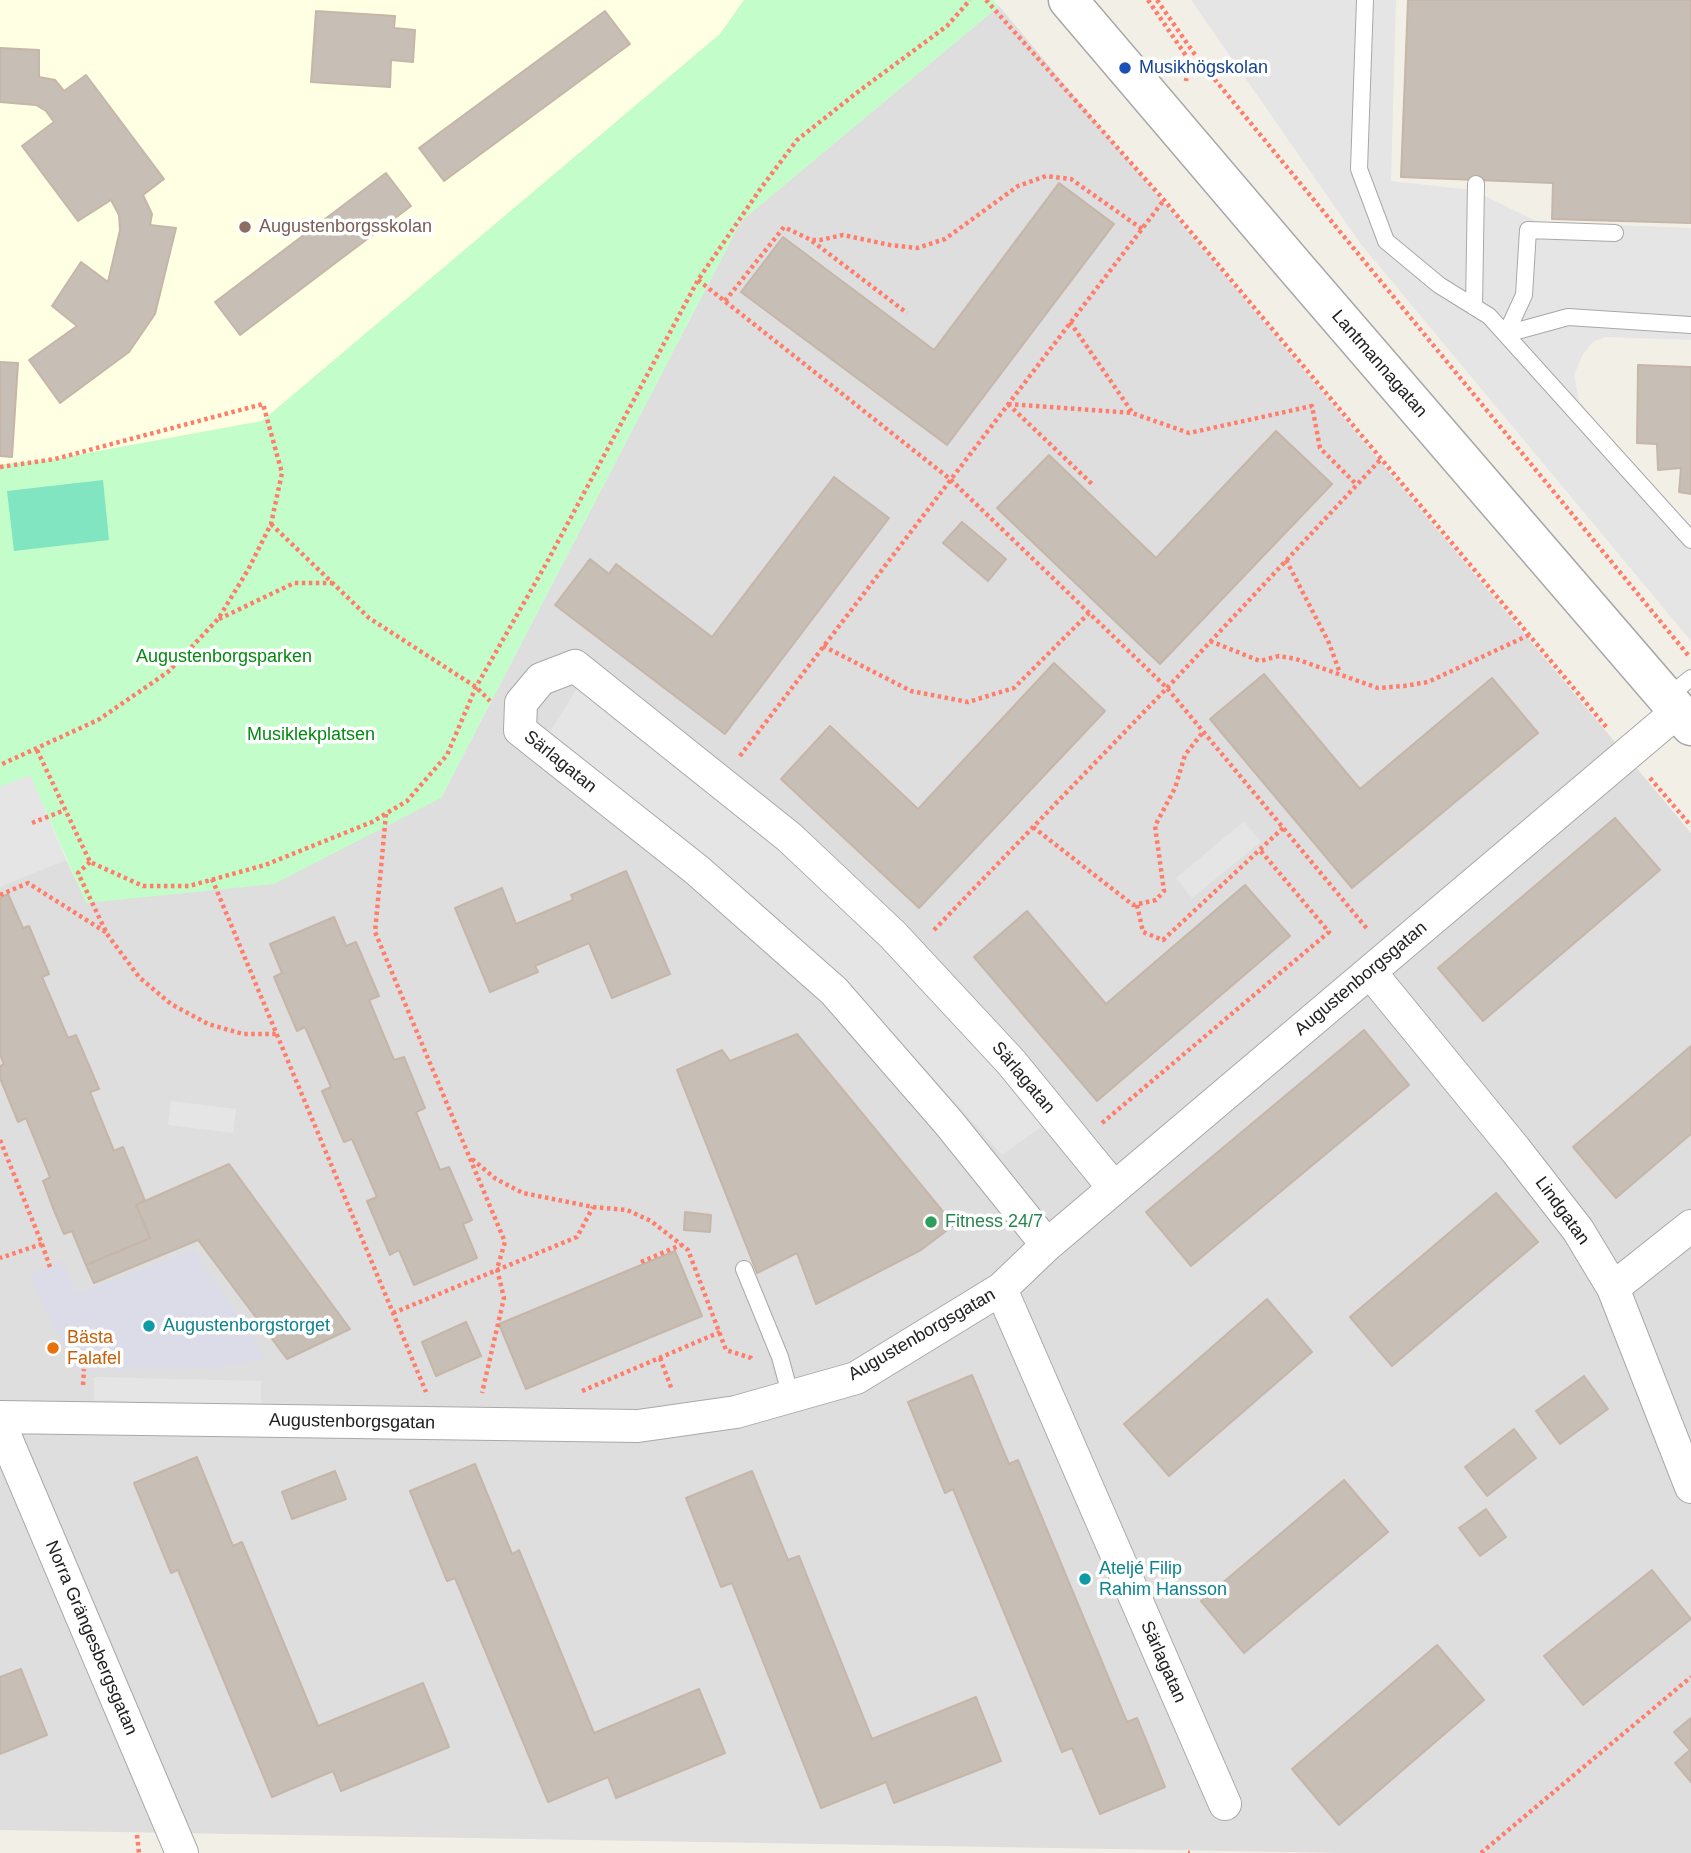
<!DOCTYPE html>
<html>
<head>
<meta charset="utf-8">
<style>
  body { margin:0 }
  canvas { display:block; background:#f2efe7 }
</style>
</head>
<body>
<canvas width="1691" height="1853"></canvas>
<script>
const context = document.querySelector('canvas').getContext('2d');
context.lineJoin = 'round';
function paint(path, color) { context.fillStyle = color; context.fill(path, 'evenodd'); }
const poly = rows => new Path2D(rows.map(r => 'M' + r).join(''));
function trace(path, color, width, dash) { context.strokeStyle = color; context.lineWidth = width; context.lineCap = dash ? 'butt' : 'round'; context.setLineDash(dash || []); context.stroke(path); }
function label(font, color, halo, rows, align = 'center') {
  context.font = font + ' Helvetica,sans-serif'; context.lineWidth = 7; context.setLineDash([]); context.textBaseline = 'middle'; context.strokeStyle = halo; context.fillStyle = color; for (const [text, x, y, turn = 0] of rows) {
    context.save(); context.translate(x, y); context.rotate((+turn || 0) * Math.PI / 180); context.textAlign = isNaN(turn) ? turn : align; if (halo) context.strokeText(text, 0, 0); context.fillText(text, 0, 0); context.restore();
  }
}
paint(poly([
  [999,6,1691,833,1691,1853,1347,1853,0,1830,0,787,30,775,66,860,87,903,441,798,741,221]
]), '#dfdede');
paint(poly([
  [0,0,744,0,720,34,262,421,55,459,0,465]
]), '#feffe3');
paint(poly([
  [744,0,993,0,999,6,741,221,441,798,274,884,86,903,30,775,0,787,0,465,55,459,262,421,720,34]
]), '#c3fdc9');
paint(poly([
  [103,480,109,540,14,551,7,491]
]), '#81e5c1');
paint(poly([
  [1191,0,1396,0,1391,181,1473,190,1538,222,1691,228,1691,340,1605,337,1593,342,1583,354,1574,375,1579,401,1691,537,1691,641,1360,243],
  [577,688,771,841,889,947,1047,1123,1002,1155,845,979,754,897,550,732],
  [30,775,66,860,0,887,0,787],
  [1244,821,1261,842,1192,898,1176,878],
  [171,1101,236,1109,233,1133,168,1125],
  [94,1377,261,1381,261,1405,94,1400]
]), '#e5e5e5');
paint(poly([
  [194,1250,266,1358,216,1368,76,1369,29,1276,63,1261,76,1293]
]), '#dcdbe8');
const building = poly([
  [1408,0,1691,0,1691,223,1552,219,1553,183,1401,177,1408,0],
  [316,11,395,16,394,28,415,30,413,62,391,60,390,87,311,82,316,11],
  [605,11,630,44,444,181,419,148,605,11],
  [0,48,39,50,39,77,55,80,64,91,86,75,164,179,143,195,152,214,150,225,176,228,155,314,129,352,60,403,29,360,77,326,52,306,81,262,108,282,120,230,119,215,111,200,78,221,22,146,54,122,46,111,36,105,0,102,0,48],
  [386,173,411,206,240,335,215,302,386,173],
  [1059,183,1114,224,947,445,741,292,783,237,934,350,1059,183],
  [0,362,18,363,12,457,0,456,0,362],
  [1638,365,1691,367,1691,494,1679,492,1681,468,1658,470,1657,444,1637,443,1638,365],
  [1276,431,1332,484,1160,664,997,508,1049,455,1156,558,1276,431],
  [834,477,889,518,725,734,555,605,590,559,609,574,616,564,712,637,834,477],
  [962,522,1006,559,988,581,943,543,962,522],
  [1054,663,1105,711,919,908,781,779,830,726,918,809,1054,663],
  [1264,674,1360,789,1492,678,1538,733,1352,888,1210,719,1264,674],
  [1615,818,1660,870,1483,1021,1438,968,1615,818],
  [626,871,670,974,612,998,589,943,535,966,538,972,490,992,455,908,502,888,516,924,573,900,571,895,626,871],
  [1245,885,1290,936,1097,1101,974,957,1027,911,1106,1004,1245,885],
  [8,894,23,928,29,926,49,974,42,977,68,1038,76,1035,99,1089,90,1092,114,1151,123,1147,145,1201,136,1205,150,1238,86,1265,72,1231,64,1234,53,1208,43,1181,50,1177,26,1118,18,1122,0,1078,0,1066,4,1064,0,1055,0,898,8,894],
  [334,917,346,946,356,942,379,996,369,1000,394,1060,404,1057,425,1108,416,1112,440,1170,449,1167,472,1220,463,1224,477,1258,414,1285,399,1250,390,1255,367,1201,377,1197,352,1139,344,1142,322,1091,331,1087,305,1027,297,1031,274,977,282,973,270,944,334,917],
  [1364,1030,1409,1085,1191,1266,1146,1212,1364,1030],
  [797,1034,954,1225,921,1250,816,1304,797,1253,757,1273,677,1070,722,1050,730,1061,797,1034],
  [1691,1046,1691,1134,1616,1198,1573,1147,1691,1046],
  [229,1164,350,1329,287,1359,198,1240,94,1283,86,1265,150,1238,136,1205,229,1164],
  [1496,1193,1538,1242,1392,1366,1350,1317,1496,1193],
  [685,1212,711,1215,710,1232,684,1230,685,1212],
  [675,1251,702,1316,526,1389,499,1324,675,1251],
  [1267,1299,1312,1352,1169,1476,1124,1424,1267,1299],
  [466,1322,481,1356,436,1376,422,1342,466,1322],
  [972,1375,1009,1464,1018,1460,1127,1722,1137,1718,1165,1787,1100,1814,1072,1748,1062,1752,953,1489,945,1493,908,1402,972,1375],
  [1584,1376,1608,1409,1560,1444,1536,1411,1584,1376],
  [1514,1429,1536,1458,1487,1496,1465,1467,1514,1429],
  [197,1457,233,1546,242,1542,318,1726,423,1683,449,1747,341,1791,333,1771,272,1797,178,1570,171,1573,134,1483,197,1457],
  [475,1464,512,1554,519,1550,594,1733,699,1689,725,1753,616,1798,608,1777,548,1802,455,1578,447,1581,410,1491,475,1464],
  [335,1471,346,1499,292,1519,282,1492,335,1471],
  [752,1471,788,1560,799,1556,872,1739,976,1697,1001,1761,894,1803,886,1782,821,1808,732,1583,721,1587,686,1498,752,1471],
  [1344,1480,1388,1532,1244,1653,1201,1601,1344,1480],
  [1486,1509,1506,1537,1480,1556,1459,1528,1486,1509],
  [1652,1570,1691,1619,1583,1705,1544,1656,1652,1570],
  [1437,1645,1484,1700,1339,1825,1292,1769,1437,1645],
  [21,1669,47,1735,0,1754,0,1677,21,1669],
  [1691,1718,1691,1782,1675,1763,1690,1750,1674,1732,1691,1718]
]);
paint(building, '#c7beb6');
trace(building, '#c5b6a8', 2);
const service = poly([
  [1365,0,1359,169,1386,241,1439,285,1489,316,1691,540],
  [1474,307,1476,184],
  [1506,334,1524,295,1528,230,1615,233],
  [1506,334,1568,317,1691,325],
  [1666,698,1691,678],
  [744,1269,780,1357,791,1397]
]);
const minor = poly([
  [1370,972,1515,1149,1578,1230,1613,1288,1691,1487],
  [1047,1245,949,1123,834,991,697,870,520,730,521,703,541,679,575,666,789,837,893,935,1011,1062,1114,1188],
  [1613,1288,1691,1226],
  [1001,1289,1225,1804],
  [0,1417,638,1426,736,1412,856,1378,1001,1289,1047,1245,1678,711],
  [0,1424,182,1853]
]);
const tertiary = poly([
  [1068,0,1292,263,1691,726]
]);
trace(service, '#a8a8a8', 18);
trace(minor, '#a8a8a8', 34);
trace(tertiary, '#a8a8a8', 41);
trace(poly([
  [986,0,1164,200,1608,729],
  [1148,0,1189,60,1186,81],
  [1157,0,1198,59,1688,655],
  [812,241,907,313],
  [698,280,950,479,1167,688,1368,930],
  [725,301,784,227,811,240,820,240,843,235,890,245,917,248,945,239,1018,186,1046,176,1071,179,1142,229],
  [1070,322,1132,412],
  [1008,404,1132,413,1189,433,1312,406,1320,448,1357,485],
  [1008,404,1094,486],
  [0,467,55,459,263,404,282,473,271,524,248,570,218,619,168,672,98,720,0,765],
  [271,524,369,618,476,687,490,701],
  [1286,560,1329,643,1340,673],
  [219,619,294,583,332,583],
  [1210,641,1260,661,1279,656,1296,659,1378,688,1404,686,1428,682,1529,635],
  [823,646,911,691,968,702,1014,688,1089,613],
  [37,750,90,862,143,886,189,886,265,865,372,822,407,801,447,755,476,687,546,564,698,280,761,188,797,140,859,91,947,26,970,0],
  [740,756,1164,200],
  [1650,778,1691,826],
  [386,814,375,932,505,1242,497,1269,504,1298,482,1393],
  [32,823,65,810],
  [1033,827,1133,905,1156,900,1164,891,1155,826,1175,788,1185,755,1203,732],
  [90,862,78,873,107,934,139,977,171,1004,208,1024,243,1034,277,1034],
  [212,879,426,1392],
  [0,895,28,883,107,933],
  [1137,905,1143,932,1163,940,1283,828],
  [934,930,1167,688,1381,459],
  [1102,1123,1329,932,1260,850],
  [0,1140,42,1244,0,1258],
  [472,1159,496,1179,523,1193,593,1207,627,1210,651,1221,688,1250,726,1350,751,1358,752,1360],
  [42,1244,50,1267],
  [641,1262,681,1245],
  [393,1313,577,1237,593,1207],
  [660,1358,672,1390],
  [83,1385,84,1369],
  [582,1391,720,1332],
  [137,1835,139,1853],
  [1188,1853,1190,1853],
  [1481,1853,1691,1677]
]), '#ff7e6b', 4.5, [3.5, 3.5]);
trace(service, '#fff', 16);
trace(minor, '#fff', 32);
trace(tertiary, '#fff', 38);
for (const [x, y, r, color] of [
  [1125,68,7,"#1a4fb4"],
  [245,227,7,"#8d6e63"],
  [931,1222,7,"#2e9e5b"],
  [149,1326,7,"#0f9aa8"],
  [53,1348,7,"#e8710a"],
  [1085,1579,7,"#0f9aa8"]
]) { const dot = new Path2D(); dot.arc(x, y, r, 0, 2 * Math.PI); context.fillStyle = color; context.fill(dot); trace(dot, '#fff', 2.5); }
label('18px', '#164399', '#fff', [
  ["Musikhögskolan",1139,68]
], 'left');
label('18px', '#785e54', '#fff', [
  ["Augustenborgsskolan",259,227]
], 'left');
label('18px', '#212121', '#fff', [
  ["Lantmannagatan",1379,364,49],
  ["Särlagatan",560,762,39],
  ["Augustenborgsgatan",1361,979,-40],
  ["Särlagatan",1023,1078,50],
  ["Lindgatan",1562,1211,54],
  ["Augustenborgsgatan",922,1335,-30],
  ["Augustenborgsgatan",352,1422,1],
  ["Norra Grängesbergsgatan",91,1638,67],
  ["Särlagatan",1163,1662,66]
]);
label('18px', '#048a12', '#fff', [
  ["Augustenborgsparken",224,657],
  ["Musiklekplatsen",311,735]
]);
label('18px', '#27864d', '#fff', [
  ["Fitness 24/7",945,1222]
], 'left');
label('18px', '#0d838f', '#fff', [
  ["Augustenborgstorget",163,1326],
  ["Ateljé Filip",1099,1569],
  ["Rahim Hansson",1099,1590]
], 'left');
label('18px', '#c56008', '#fff', [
  ["Bästa",67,1338],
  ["Falafel",67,1359]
], 'left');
</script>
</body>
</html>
